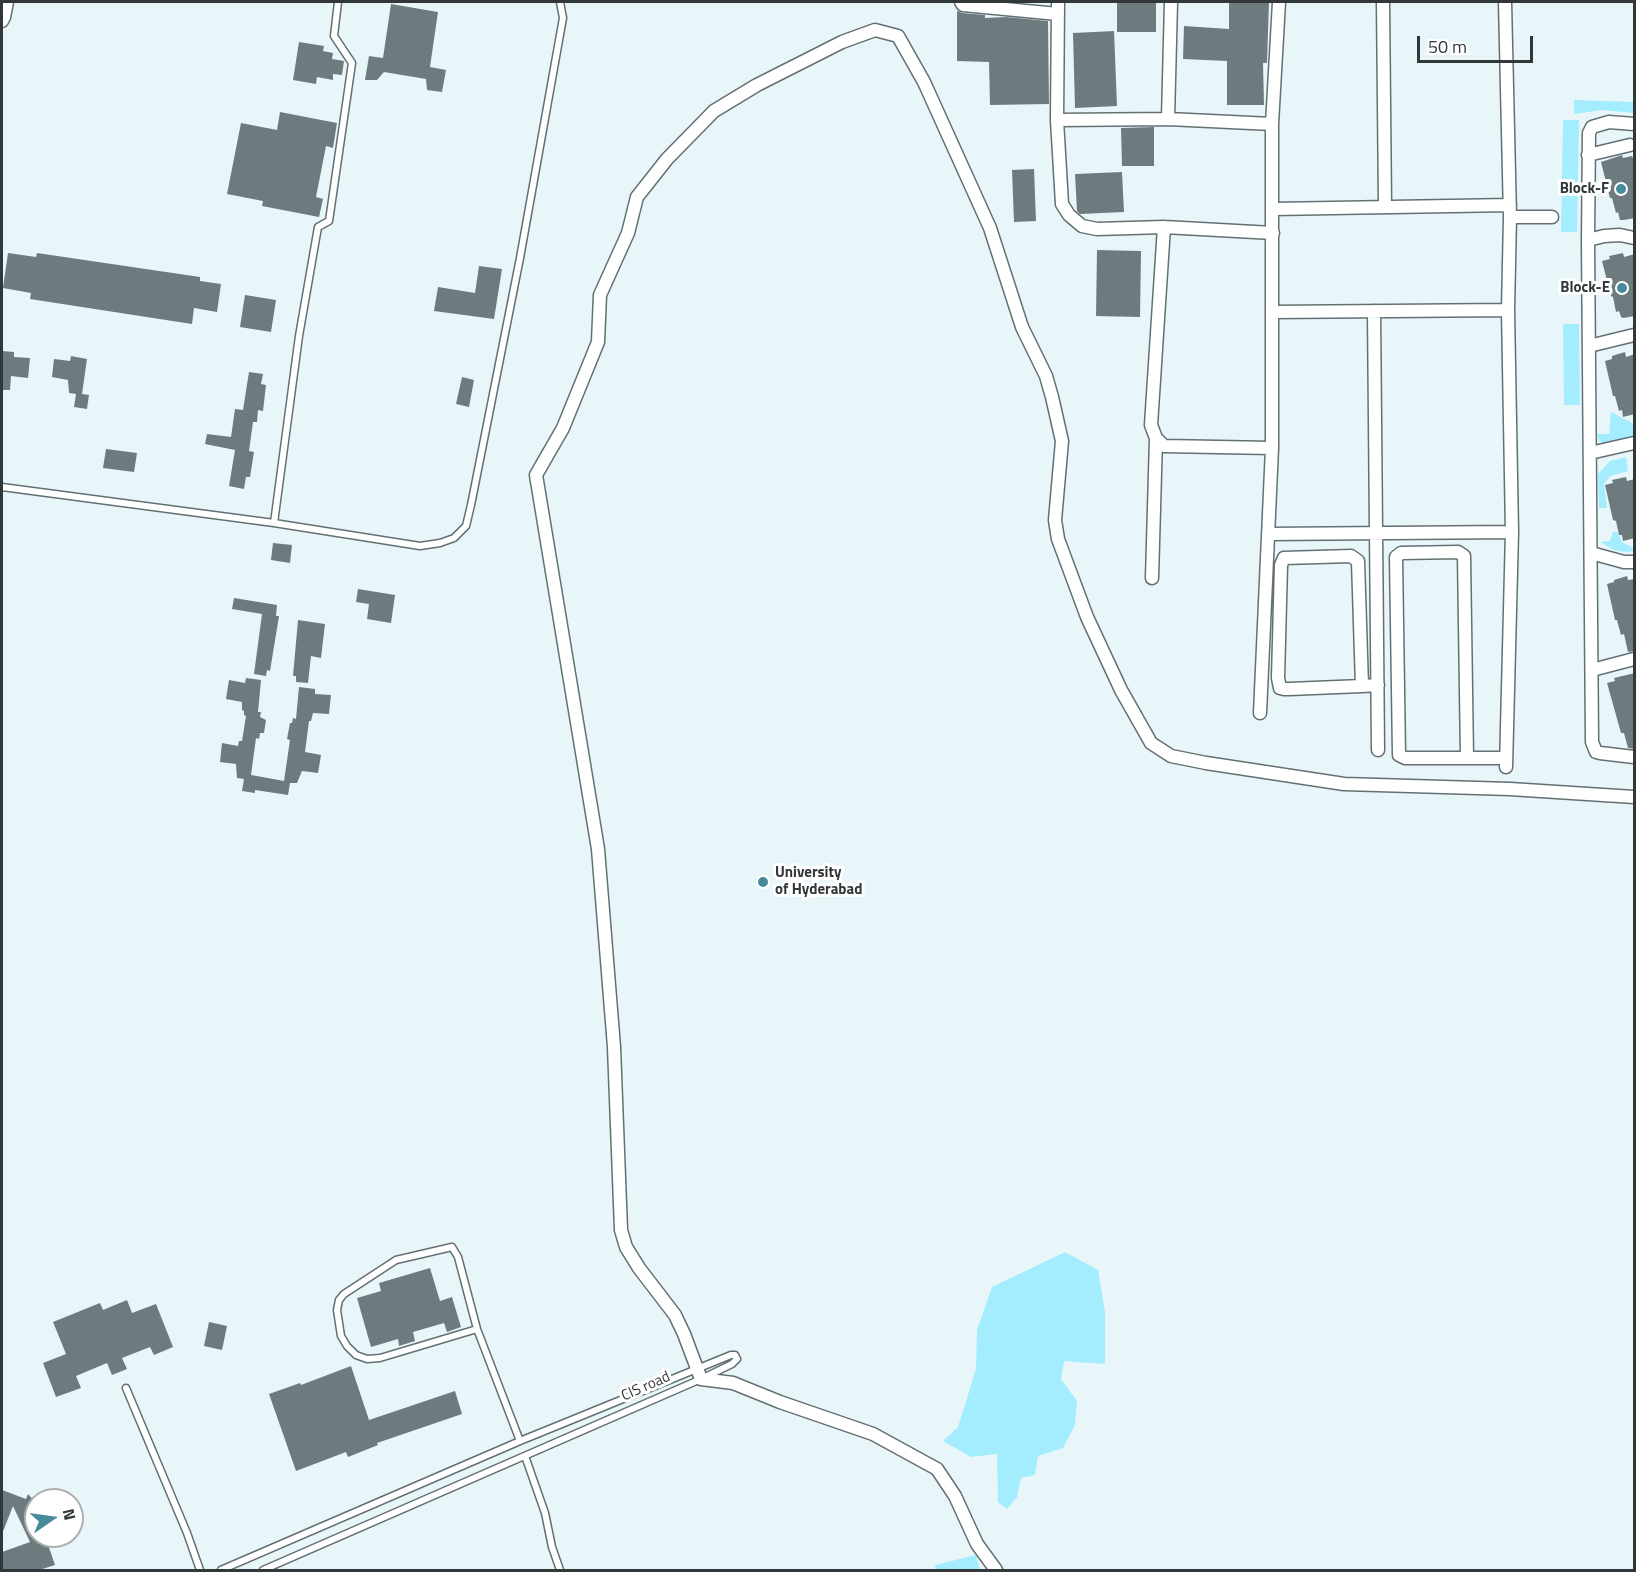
<!DOCTYPE html>
<html>
<head>
<meta charset="utf-8">
<style>
  body { margin:0 }
  #map { position:relative; width:1636px; height:1572px; overflow:hidden; background:#e8f6fa; font-family:"Titillium Web",sans-serif }
  canvas { display:block }
  .frame { position:absolute; inset:0; border:3px solid #323839; pointer-events:none }
  .north { position:absolute; left:24px; top:1488px; width:60px; height:60px; box-sizing:border-box; background:#fff; border:2px solid #adafb0; border-radius:50%; rotate:77deg; font-size:16px; font-weight:700; line-height:24px; text-align:center; color:#323839 }
  .north::after { content:''; display:block; margin:auto; width:21px; height:27px; background:#478a99; clip-path:polygon(50% 0,100% 100%,50% 72%,0 100%) }
  .scale { position:absolute; left:1417px; top:36px; width:116px; height:27px; box-sizing:border-box; border:3px solid #323839; border-top:0; padding-left:8px; font-size:18px; line-height:21px; white-space:nowrap; color:#323839; -webkit-text-stroke:4px #fff; paint-order:stroke }
</style>
</head>
<body>
<div id="map">
<canvas width="1636" height="1572"></canvas>
<div class="frame"></div>
<div class="north">N</div>
<div class="scale">50 m</div>
</div>
<script>
const context = document.querySelector('canvas').getContext('2d');
context.lineJoin = 'round';
function paint(path, color) { context.fillStyle = color; context.fill(path, 'evenodd'); }
const poly = rows => new Path2D(rows.map(r => 'M' + r).join(''));
function trace(path, color, width, dash) { context.strokeStyle = color; context.lineWidth = width; context.lineCap = dash ? 'butt' : 'round'; context.setLineDash(dash || []); context.stroke(path); }
function label(font, color, halo, rows, align = 'center') {
  context.font = font + ' "Titillium Web",sans-serif'; context.lineWidth = 6; context.setLineDash([]); context.textBaseline = 'middle'; context.strokeStyle = halo; context.fillStyle = color; for (const [text, x, y, turn = 0] of rows) {
    context.save(); context.translate(x, y); context.rotate((+turn || 0) * Math.PI / 180); context.textAlign = isNaN(turn) ? turn : align; if (halo) context.strokeText(text, 0, 0); context.fillText(text, 0, 0); context.restore();
  }
}
paint(poly([
  [1574,100,1634,102,1634,113,1602,110,1574,114],
  [1563,120,1579,120,1577,232,1561,232],
  [1563,324,1579,324,1580,405,1564,405],
  [1611,412,1634,424,1634,436,1605,444,1599,441,1597,434,1609,434],
  [1626,457,1628,471,1610,476,1604,484,1607,508,1599,508,1598,474,1610,461],
  [1613,532,1617,532,1623,543,1634,548,1634,551,1625,552,1614,550,1600,542,1610,541],
  [1065,1252,1098,1270,1105,1312,1105,1364,1064,1361,1061,1379,1077,1401,1075,1425,1063,1448,1038,1456,1035,1475,1021,1478,1017,1497,1007,1509,998,1502,997,1454,971,1457,943,1441,958,1427,976,1369,977,1330,992,1287],
  [976,1555,980,1570,936,1570,935,1565]
]), '#a4edff');
paint(poly([
  [1117,2,1156,2,1156,32,1117,32],
  [1229,2,1269,2,1267,63,1263,63,1264,105,1227,105,1227,61,1183,59,1184,26,1229,29],
  [391,4,438,12,430,67,446,70,442,92,427,90,426,79,384,72,377,80,365,80,369,56,383,58],
  [957,11,962,13,985,15,985,18,1006,17,1048,21,1049,104,990,105,989,62,957,61],
  [1114,31,1117,106,1075,108,1073,33],
  [299,42,324,46,323,51,333,53,332,59,344,61,342,75,333,74,333,80,317,77,316,84,293,80],
  [280,112,337,123,333,148,326,146,316,197,323,199,319,217,262,206,263,201,227,194,241,123,277,130],
  [1154,127,1154,166,1122,166,1121,128],
  [1622,155,1623,158,1632,156,1635,164,1635,218,1624,220,1620,220,1618,212,1616,213,1612,198,1610,198,1601,162],
  [1034,169,1036,221,1014,222,1012,170],
  [1122,172,1124,212,1080,214,1077,211,1075,174],
  [1097,250,1141,251,1140,317,1096,316],
  [8,253,36,257,37,253,200,277,200,281,221,284,217,312,194,308,192,324,30,299,31,293,3,288],
  [1623,253,1624,257,1635,254,1635,316,1623,318,1621,317,1619,311,1616,312,1613,297,1611,296,1602,261,1610,259,1609,256],
  [479,266,502,269,494,319,434,311,438,287,475,293],
  [245,295,276,300,271,332,240,327],
  [2,351,14,352,14,357,30,358,28,378,11,376,10,390,2,390],
  [1625,352,1626,357,1635,354,1635,414,1623,417,1622,410,1619,411,1615,396,1613,396,1605,361,1612,359,1612,356],
  [71,356,87,359,82,394,89,395,87,409,74,407,76,394,69,393,68,380,52,377,54,359,70,361],
  [249,372,263,374,261,384,266,385,263,411,258,410,257,422,253,422,249,451,254,452,250,477,246,477,244,489,229,486,235,450,205,444,207,434,231,437,235,409,243,410],
  [462,377,474,380,469,407,456,404],
  [106,449,137,453,134,472,103,468],
  [1626,477,1627,481,1635,479,1635,538,1623,541,1622,535,1619,535,1616,521,1613,520,1605,485,1613,483,1612,480],
  [273,543,292,545,290,563,271,560],
  [1627,576,1628,580,1635,579,1635,651,1628,652,1624,634,1621,635,1617,620,1615,620,1607,584,1614,582,1614,580],
  [358,589,395,595,391,623,367,619,369,604,356,602],
  [234,598,277,605,276,616,279,616,270,671,267,670,266,676,254,674,262,614,232,609],
  [298,620,325,624,321,658,311,656,308,683,296,682,296,676,293,676],
  [1635,673,1635,749,1628,748,1624,733,1621,733,1607,683,1615,681,1614,678],
  [246,678,261,680,258,712,261,712,260,717,266,720,264,733,260,733,259,739,256,738,251,775,284,781,290,740,287,739,290,723,292,723,293,718,296,719,299,687,315,689,315,694,331,695,329,714,313,713,311,721,309,721,305,752,321,755,318,773,302,771,297,783,290,783,288,795,255,790,255,793,242,791,244,779,237,778,236,764,220,762,222,743,238,746,239,741,242,741,246,716,244,715,244,711,242,710,242,702,226,699,229,680,245,683],
  [430,1268,440,1301,452,1297,461,1327,447,1332,444,1323,413,1332,415,1341,399,1346,398,1339,371,1347,357,1298,381,1291,379,1283],
  [127,1300,132,1313,156,1304,173,1347,154,1355,150,1347,122,1358,127,1369,112,1375,107,1363,76,1376,81,1388,56,1397,43,1363,66,1354,53,1322,100,1303,103,1310],
  [209,1322,227,1326,222,1350,204,1346],
  [351,1366,369,1420,455,1391,462,1414,377,1443,378,1445,348,1457,346,1452,296,1471,269,1394,300,1383,301,1385],
  [2,1490,26,1499,28,1494,36,1503,36,1536,45,1536,55,1565,39,1570,2,1570,2,1552,30,1542,13,1506,2,1534]
]), '#6d7a7e');
const service = poly([
  [2,487,274,523,420,546,440,543,454,538,466,526,471,505,520,258,563,18,560,2],
  [274,523,299,336,318,227,329,221,352,63,334,36,338,2],
  [126,1388,187,1533,200,1570],
  [525,1456,545,1513,552,1547,560,1570],
  [221,1570,520,1441,477,1329,458,1257,452,1247,396,1260,344,1294,339,1300,337,1310,341,1336,347,1346,356,1355,367,1359,380,1358,477,1329],
  [263,1570,701,1379,732,1364,737,1359,735,1355,731,1355,520,1441]
]);
const minor = poly([
  [961,2,963,5,1058,14],
  [1058,2,1057,120,1062,204,1069,215,1082,226,1097,229,1164,227,1273,233],
  [1383,2,1385,206],
  [1505,2,1510,217,1508,310,1512,532,1506,767],
  [2,21,4,17,7,2],
  [1168,119,1171,2],
  [1057,120,1168,119,1272,124],
  [1634,124,1609,122,1592,127,1589,133,1588,240,1592,742,1596,752,1600,753,1634,757],
  [1588,155,1630,145],
  [1273,209,1510,205],
  [1510,217,1552,217],
  [1164,227,1151,425,1156,438,1164,446,1272,448],
  [1588,240,1604,236,1620,235,1634,238],
  [1374,311,1378,750],
  [1272,312,1508,310],
  [1589,346,1634,335],
  [1590,453,1634,443],
  [1268,534,1512,532],
  [1591,553,1624,562,1634,562],
  [1152,578,1156,438],
  [1592,670,1634,659],
  [1362,686,1358,561,1351,556,1284,558,1281,565,1278,678,1280,688,1284,689,1289,689,1362,686,1378,685],
  [1260,713,1272,448,1272,124,1279,2],
  [1467,758,1464,556,1458,552,1401,553,1396,557,1399,755,1405,758,1506,758],
  [996,1570,977,1544,955,1496,937,1469,873,1434,780,1402,733,1383,701,1379,684,1334,675,1315,639,1268,626,1247,621,1230,614,1047,598,849,536,475,563,428,598,342,600,295,628,233,637,197,667,159,714,111,757,85,842,42,875,30,898,36,924,82,990,228,1022,327,1046,376,1052,397,1062,441,1055,520,1058,539,1087,617,1121,690,1151,743,1171,756,1206,763,1344,784,1510,789,1634,797]
]);
trace(service, '#637073', 9);
trace(minor, '#637073', 15);
trace(service, '#fff', 6);
trace(minor, '#fff', 12);
for (const [x, y, r, color] of [
  [1621,189,6,"#478a99"],
  [1622,288,6,"#478a99"],
  [763,882,6,"#478a99"]
]) { const dot = new Path2D(); dot.arc(x, y, r, 0, 2 * Math.PI); context.fillStyle = color; context.fill(dot); trace(dot, '#fff', 2); }
label('bold 15px', '#323839', '#fff', [
  ["Block-F",1609,189],
  ["Block-E",1610,288],
  ["University",775,873,"left"],
  ["of Hyderabad",775,890,"left"]
], 'right');
label('15px', '#323839', '#fff', [
  ["CIS road",646,1387,-24]
]);
</script>
</body>
</html>
